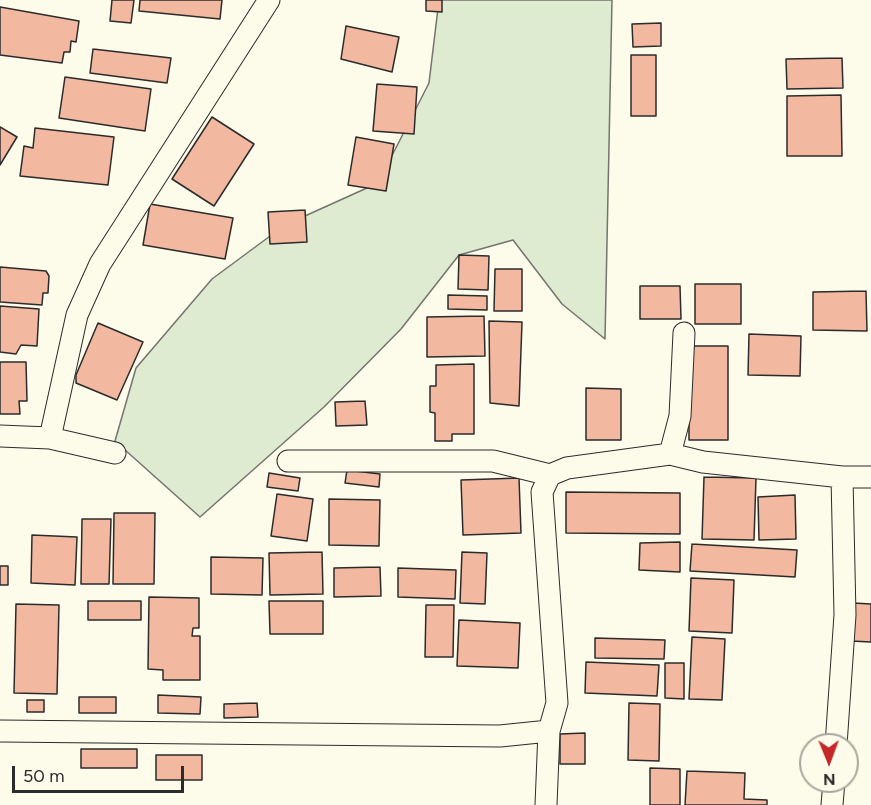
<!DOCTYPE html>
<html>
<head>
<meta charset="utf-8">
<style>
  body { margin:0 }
  #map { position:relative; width:871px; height:805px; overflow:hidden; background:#fdfbea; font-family:Figtree,sans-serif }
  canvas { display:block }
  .north { position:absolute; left:799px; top:733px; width:60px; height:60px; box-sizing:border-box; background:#fdfbea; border:2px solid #a9a89e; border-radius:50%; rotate:179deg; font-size:16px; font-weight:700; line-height:24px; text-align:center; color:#2b2b2b }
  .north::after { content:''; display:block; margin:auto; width:21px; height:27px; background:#c62828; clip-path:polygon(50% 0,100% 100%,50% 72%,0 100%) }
  .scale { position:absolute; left:12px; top:766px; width:172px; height:27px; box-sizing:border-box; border:3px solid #2b2b2b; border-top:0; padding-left:8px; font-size:18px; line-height:21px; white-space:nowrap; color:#2b2b2b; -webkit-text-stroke:4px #fdfbea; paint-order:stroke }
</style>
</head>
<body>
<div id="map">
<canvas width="871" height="805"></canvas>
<div class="north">N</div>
<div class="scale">50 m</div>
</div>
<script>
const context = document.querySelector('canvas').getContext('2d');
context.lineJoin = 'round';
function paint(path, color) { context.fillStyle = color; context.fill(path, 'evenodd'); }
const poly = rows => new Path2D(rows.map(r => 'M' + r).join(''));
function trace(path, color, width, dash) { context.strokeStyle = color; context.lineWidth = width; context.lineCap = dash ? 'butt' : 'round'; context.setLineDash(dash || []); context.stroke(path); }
const green = poly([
  [439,0,612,0,605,339,562,304,513,240,459,255,401,329,324,407,200,517,115,441,136,368,212,279,285,225,378,183,429,83,439,0]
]);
paint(green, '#deebd1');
trace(green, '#74746e', 1.5);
const building = poly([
  [112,0,134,0,131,23,110,21,112,0],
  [140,0,222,0,220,19,139,11,140,0],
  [426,0,442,0,442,12,426,11,426,0],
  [0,7,79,21,76,42,71,41,70,52,64,52,62,63,0,55,0,7],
  [661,23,661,46,633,47,632,24,661,23],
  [346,26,399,37,392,72,341,59,346,26],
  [93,49,171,58,167,83,90,73,93,49],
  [631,55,656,55,656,116,631,116,631,55],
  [842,58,843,88,787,89,786,59,842,58],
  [65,77,151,89,145,131,59,118,65,77],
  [377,84,417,87,414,134,373,131,377,84],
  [841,95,842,156,787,156,787,96,841,95],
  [212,117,254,144,214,206,172,179,212,117],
  [0,127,17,137,0,165,0,127],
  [35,128,114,137,108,185,20,176,24,146,33,148,35,128],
  [356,137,394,144,386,191,348,185,356,137],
  [150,204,233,218,225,259,143,245,150,204],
  [305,210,307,242,270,244,268,212,305,210],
  [459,255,489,256,488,290,458,289,459,255],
  [0,267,46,271,49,276,48,293,43,293,42,305,0,302,0,267],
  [495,269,522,269,522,311,494,311,495,269],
  [695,284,741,284,741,324,695,324,695,284],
  [640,286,680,286,681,319,640,319,640,286],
  [866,291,867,331,813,330,813,292,866,291],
  [448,295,487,296,487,310,448,309,448,295],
  [0,306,39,309,37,346,21,345,16,354,0,352,0,306],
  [484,316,485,356,427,357,427,317,484,316],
  [489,321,522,322,519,406,490,403,489,321],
  [98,323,143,342,117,400,76,383,76,375,98,323],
  [749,334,801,336,800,376,748,375,749,334],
  [689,346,728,346,728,440,689,440,689,346],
  [0,362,26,362,27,401,19,401,20,414,0,414,0,362],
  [474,364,474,434,452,434,452,441,435,441,435,413,430,412,430,386,436,386,436,365,474,364],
  [586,388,621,389,621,440,586,440,586,388],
  [365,401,367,425,336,426,335,402,365,401],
  [347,470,380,474,379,487,345,483,347,470],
  [269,473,300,478,298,491,267,487,269,473],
  [704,477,756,478,754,540,702,539,704,477],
  [519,478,521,533,463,535,461,480,519,478],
  [566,492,680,493,680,534,566,533,566,492],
  [277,494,313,499,307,541,271,536,277,494],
  [795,495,796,539,759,540,758,497,795,495],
  [329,499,380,500,379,546,329,545,329,499],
  [114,513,155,513,154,584,113,584,114,513],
  [82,519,111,519,109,584,81,584,82,519],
  [32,535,77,537,75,585,31,583,32,535],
  [680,542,680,572,639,570,640,543,680,542],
  [692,544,797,550,795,577,690,571,692,544],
  [322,552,323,594,270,595,269,553,322,552],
  [462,552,487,553,485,604,460,603,462,552],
  [211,557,263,558,262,595,211,594,211,557],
  [0,566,8,566,8,585,0,585,0,566],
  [380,567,381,596,334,597,334,568,380,567],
  [398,568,456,570,455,599,398,597,398,568],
  [691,578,734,580,732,633,689,631,691,578],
  [149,597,199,598,199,628,193,628,192,636,200,636,200,680,163,680,163,670,148,669,149,597],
  [88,601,141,601,141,620,88,620,88,601],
  [269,601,323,601,323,634,270,634,269,601],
  [853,603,871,604,871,642,851,641,853,603],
  [16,604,59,605,57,694,14,693,16,604],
  [426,605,454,605,453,657,425,657,426,605],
  [459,620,520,623,518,668,457,666,459,620],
  [692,637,725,639,722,700,689,699,692,637],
  [595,638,665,640,664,659,595,658,595,638],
  [586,662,659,665,657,696,585,693,586,662],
  [665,663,684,663,684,699,665,698,665,663],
  [158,695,201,697,200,714,158,713,158,695],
  [79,697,116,697,116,713,79,713,79,697],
  [27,700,44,700,44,712,27,712,27,700],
  [257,703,258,717,224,718,224,704,257,703],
  [629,703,660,704,659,761,628,760,629,703],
  [585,733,585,764,560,764,560,734,585,733],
  [81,749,137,749,137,768,81,768,81,749],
  [156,755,202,755,202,780,156,780,156,755],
  [650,768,680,769,680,805,650,805,650,768],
  [687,771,745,773,744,799,767,800,767,805,685,805,687,771]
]);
paint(building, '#f2b8a0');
trace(building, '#2b2b2b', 1.5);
const minor = poly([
  [0,436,50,438,115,453],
  [50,438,77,315,100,264,269,0],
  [670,454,680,416,684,333],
  [288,461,493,461,550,475,567,468,670,454,703,462,842,477,871,477],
  [0,731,500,736,549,731],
  [836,745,845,615,842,477],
  [546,805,549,731,557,703,542,492,550,475],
  [832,805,834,781]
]);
trace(minor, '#2b2b2b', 23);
trace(minor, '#fdfbea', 21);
</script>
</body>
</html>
